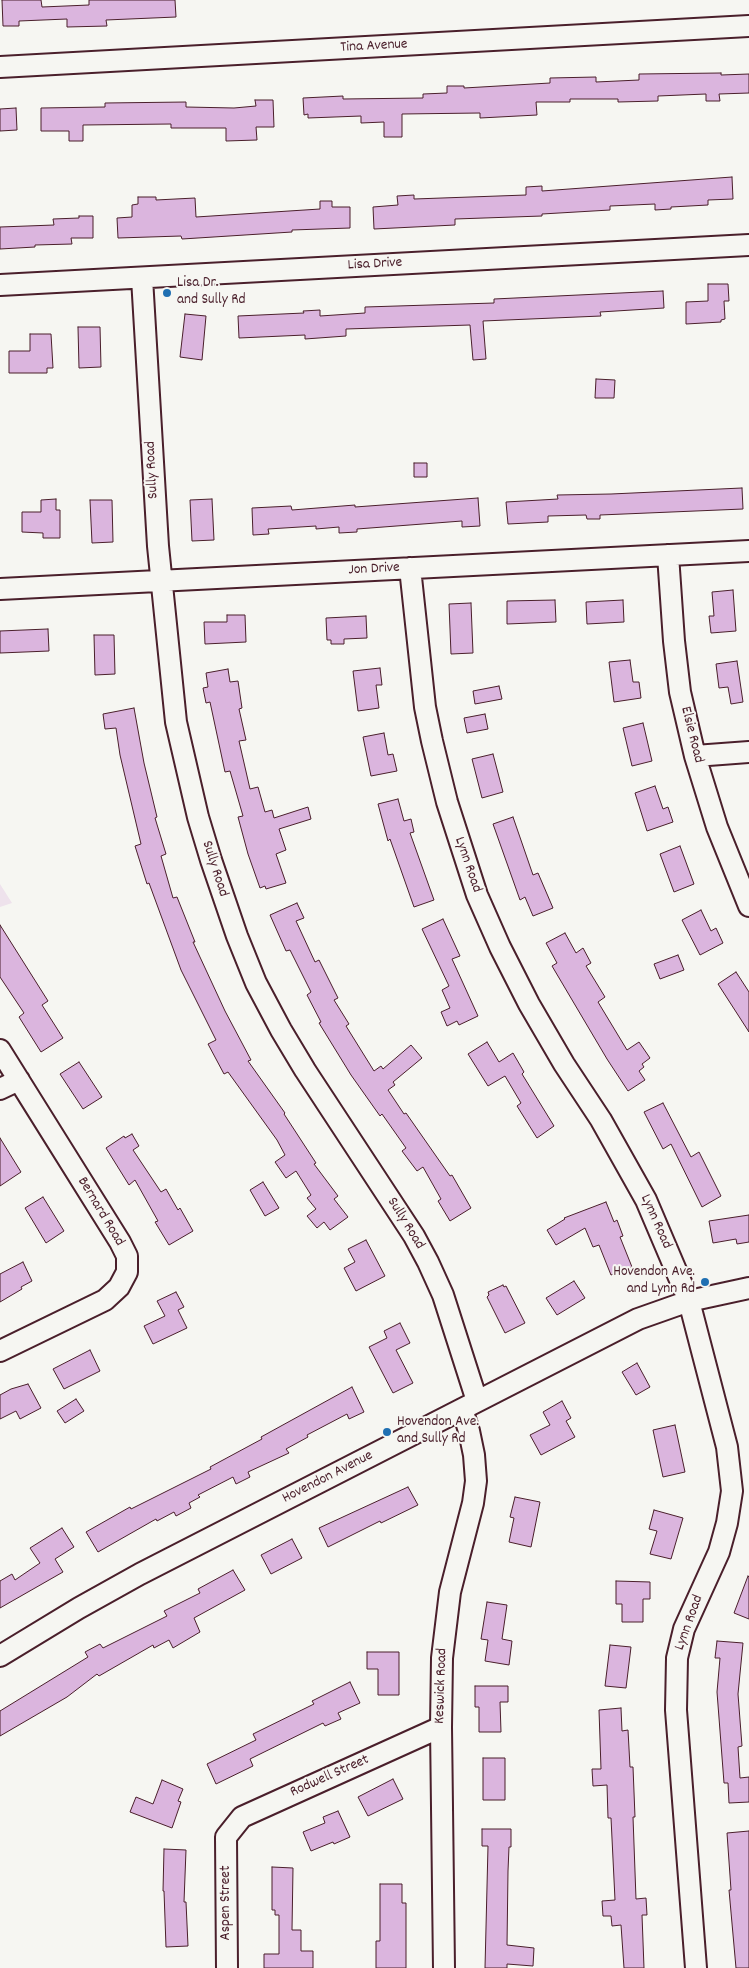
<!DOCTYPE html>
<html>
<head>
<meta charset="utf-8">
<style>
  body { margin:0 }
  canvas { display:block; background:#f6f6f2 }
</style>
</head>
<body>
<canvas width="749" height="1968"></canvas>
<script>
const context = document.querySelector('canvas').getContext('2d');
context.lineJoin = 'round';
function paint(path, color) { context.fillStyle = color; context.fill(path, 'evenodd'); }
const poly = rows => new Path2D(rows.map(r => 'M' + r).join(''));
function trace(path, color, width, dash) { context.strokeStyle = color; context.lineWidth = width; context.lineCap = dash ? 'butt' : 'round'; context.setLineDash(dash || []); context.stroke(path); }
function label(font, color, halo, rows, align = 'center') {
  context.font = font + ' Dekko,sans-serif'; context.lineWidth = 4; context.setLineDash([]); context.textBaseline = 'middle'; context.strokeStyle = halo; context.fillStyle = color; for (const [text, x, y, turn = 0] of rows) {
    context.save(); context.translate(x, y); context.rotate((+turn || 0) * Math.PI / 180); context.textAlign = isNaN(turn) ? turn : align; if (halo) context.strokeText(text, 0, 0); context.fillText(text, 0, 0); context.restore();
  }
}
paint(poly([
  [0,884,12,903,0,907]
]), '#eee2ec');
const building = poly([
  [2,0,41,0,42,7,89,5,89,0,175,0,176,17,106,20,107,26,67,27,67,19,19,21,19,26,3,26,2,0],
  [721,73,721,75,749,74,749,93,719,94,720,101,706,101,706,94,658,96,658,101,618,102,618,99,570,99,570,102,536,102,537,115,480,118,480,113,402,114,402,137,384,137,384,122,361,123,361,116,308,118,308,114,304,115,303,98,343,96,343,99,423,98,423,94,447,93,447,86,464,86,464,88,550,83,550,78,596,77,596,82,639,80,639,74,721,73],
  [255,100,273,100,274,127,256,127,257,140,226,141,226,128,171,128,171,124,83,125,83,141,69,141,69,131,41,131,41,108,105,107,105,103,186,102,186,107,234,108,256,106,255,100],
  [16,108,17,130,0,131,0,109,16,108],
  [732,177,733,199,708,200,708,205,671,207,671,209,655,210,655,204,610,206,610,210,542,214,542,216,455,219,455,225,374,229,373,207,398,205,397,196,414,195,414,199,526,195,526,187,542,186,542,191,732,177],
  [138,197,156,197,156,200,195,198,196,217,320,209,320,201,332,201,332,207,350,207,350,228,292,230,292,232,182,239,181,236,118,238,117,218,132,217,132,205,138,204,138,197],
  [79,216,93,216,93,238,71,238,72,244,35,245,35,247,0,249,0,227,54,225,53,219,79,218,79,216],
  [708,284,728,284,729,301,724,301,725,319,721,320,721,322,686,324,686,302,708,301,708,284],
  [663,291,664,308,600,312,601,316,483,321,486,359,473,360,470,325,346,329,346,336,305,339,305,335,239,338,238,316,304,313,303,311,320,310,320,316,365,313,365,307,494,303,494,299,663,291],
  [185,314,206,316,202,360,180,357,185,314],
  [78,327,100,327,101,367,79,368,78,327],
  [30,334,51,334,53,368,47,368,47,373,9,373,9,351,30,351,30,334],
  [596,379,615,380,614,398,595,398,596,379],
  [414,463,427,463,427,477,414,477,414,463],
  [742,488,743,509,600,515,600,519,587,519,586,515,548,516,548,522,508,524,506,502,558,499,557,495,611,494,742,488],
  [478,498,480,526,462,527,462,521,357,529,357,532,339,533,339,527,316,529,316,526,268,529,269,534,253,535,252,508,291,506,292,510,355,505,355,507,478,498],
  [56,499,56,510,60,510,60,538,43,538,43,533,22,532,22,512,41,512,41,500,56,499],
  [212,499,214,540,192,541,190,500,212,499],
  [90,500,112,500,113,542,92,543,90,500],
  [733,590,736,631,711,633,709,616,714,616,712,592,733,590],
  [555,600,556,622,507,624,507,601,555,600],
  [623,600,624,622,587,624,586,602,623,600],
  [471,603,473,653,451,654,449,604,471,603],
  [227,615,245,615,246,642,205,644,204,622,227,622,227,615],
  [366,616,367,638,344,639,344,644,331,644,331,640,327,640,326,618,366,616],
  [48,629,49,651,0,653,0,631,48,629],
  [94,635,114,635,115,674,95,675,94,635],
  [630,660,633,682,639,682,641,698,614,702,609,662,630,660],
  [737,661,743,702,731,704,728,687,719,688,716,664,737,661],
  [380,668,382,685,376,685,379,708,358,711,353,671,380,668],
  [228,669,230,682,238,681,242,708,239,709,246,740,239,741,250,789,258,787,265,812,272,810,274,818,308,807,311,819,279,829,286,850,276,854,286,883,266,889,265,886,260,888,248,854,238,817,243,816,230,771,225,772,210,702,206,703,203,688,208,687,206,673,228,669],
  [499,686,502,699,475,704,473,691,499,686],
  [134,708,144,763,157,817,155,818,166,854,161,856,173,898,177,897,195,942,193,942,225,1011,251,1060,248,1061,285,1113,284,1114,316,1163,314,1164,338,1196,334,1199,348,1217,330,1230,324,1222,317,1228,307,1216,316,1209,307,1198,311,1195,296,1171,286,1178,275,1162,285,1155,277,1140,228,1072,224,1074,208,1044,216,1040,181,970,149,883,147,884,135,846,141,844,120,755,116,728,105,729,103,714,134,708],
  [485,714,488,729,467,733,464,718,485,714],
  [643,723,652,761,632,766,623,728,643,723],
  [384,733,388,755,393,754,397,771,371,776,363,737,384,733],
  [493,754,503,792,482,798,472,759,493,754],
  [655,786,663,809,668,807,673,822,647,831,635,793,655,786],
  [398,799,404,821,411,819,414,832,410,833,434,900,414,907,390,839,388,841,378,804,398,799],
  [513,817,533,875,538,873,553,908,533,916,525,897,520,900,493,824,513,817],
  [680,846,694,884,674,892,660,854,680,846],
  [297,903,304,918,296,921,315,962,319,960,338,998,334,1000,349,1024,346,1026,374,1071,381,1066,383,1069,411,1045,422,1058,393,1082,395,1085,388,1090,404,1114,406,1113,450,1176,452,1175,471,1208,450,1221,438,1201,441,1199,423,1167,417,1171,402,1151,406,1148,382,1114,380,1116,351,1075,319,1023,321,1022,307,995,311,992,290,950,286,951,270,915,297,903],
  [701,910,711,931,716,928,723,943,700,955,682,920,701,910],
  [443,919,460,956,452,959,478,1016,459,1025,457,1021,447,1026,441,1012,450,1008,442,990,449,986,422,929,443,919],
  [0,925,48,1001,42,1005,63,1038,41,1052,19,1017,24,1013,0,977,0,925],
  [565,933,576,953,583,948,591,963,586,966,605,997,598,1002,627,1050,639,1042,650,1058,642,1064,644,1067,639,1071,645,1080,628,1091,607,1059,552,966,557,963,546,943,565,933],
  [678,955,684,970,660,979,654,964,678,955],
  [736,972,749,992,749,1032,718,984,736,972],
  [487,1042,499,1062,513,1053,524,1072,522,1074,554,1126,537,1138,517,1106,521,1103,505,1076,488,1086,468,1054,487,1042],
  [79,1062,102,1097,83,1109,60,1074,79,1062],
  [663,1103,691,1157,699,1152,721,1196,702,1207,671,1144,663,1149,644,1112,663,1103],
  [132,1134,139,1146,133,1150,161,1192,166,1189,178,1210,180,1208,193,1231,169,1245,155,1222,158,1221,135,1180,129,1185,106,1148,124,1136,125,1138,132,1134],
  [0,1138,21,1172,0,1186,0,1138],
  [263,1182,279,1208,265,1216,250,1190,263,1182],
  [43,1197,64,1231,46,1243,25,1208,43,1197],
  [606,1202,614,1222,617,1220,623,1236,620,1237,632,1267,611,1275,599,1245,593,1247,585,1228,556,1245,547,1230,565,1219,564,1218,606,1202],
  [749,1215,749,1242,737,1244,736,1239,713,1243,709,1221,749,1215],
  [366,1240,385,1276,356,1291,344,1268,355,1262,348,1249,366,1240],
  [23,1262,32,1281,21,1287,22,1289,0,1302,0,1274,23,1262],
  [574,1281,585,1298,557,1315,546,1298,574,1281],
  [503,1285,504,1287,506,1286,525,1323,505,1333,487,1297,489,1295,488,1292,503,1285],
  [176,1292,184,1307,178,1310,187,1328,153,1344,144,1326,165,1316,157,1301,176,1292],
  [400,1323,410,1343,396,1350,413,1383,393,1393,369,1347,387,1338,384,1331,400,1323],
  [90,1350,100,1371,64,1389,53,1369,90,1350],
  [637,1363,650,1387,636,1395,622,1372,637,1363],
  [28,1384,41,1408,20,1419,16,1411,0,1419,0,1395,11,1389,28,1384],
  [352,1387,364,1412,349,1419,347,1414,307,1435,308,1437,286,1449,289,1453,248,1472,250,1477,236,1484,233,1477,198,1495,200,1497,189,1503,191,1508,176,1516,174,1512,157,1521,156,1519,98,1552,86,1532,130,1507,131,1509,211,1469,210,1467,262,1439,261,1437,352,1387],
  [76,1399,84,1411,65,1423,57,1411,76,1399],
  [562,1401,571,1418,566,1421,575,1437,541,1455,530,1435,550,1425,543,1412,562,1401],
  [675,1425,685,1472,663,1477,653,1430,675,1425],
  [408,1487,418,1505,381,1523,380,1521,328,1547,319,1528,408,1487],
  [515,1497,540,1502,531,1547,509,1542,514,1518,510,1517,515,1497],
  [654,1510,683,1518,671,1559,650,1554,657,1531,649,1529,654,1510],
  [62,1528,74,1547,55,1559,63,1572,0,1608,0,1581,12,1574,15,1580,40,1563,30,1548,62,1528],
  [292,1539,302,1558,271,1574,261,1555,292,1539],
  [233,1570,245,1590,194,1618,200,1632,173,1648,169,1640,154,1648,153,1645,99,1676,97,1674,67,1697,0,1736,0,1711,88,1657,85,1652,100,1644,103,1648,167,1616,164,1611,200,1593,198,1589,233,1570],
  [748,1576,749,1577,749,1619,734,1613,748,1576],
  [616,1581,650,1582,650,1599,643,1599,643,1622,622,1622,622,1604,616,1604,616,1581],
  [487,1602,507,1605,502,1639,512,1641,509,1665,485,1661,488,1640,481,1639,487,1602],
  [717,1641,743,1643,738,1694,742,1746,738,1747,740,1778,749,1777,749,1802,729,1803,728,1783,724,1783,717,1692,720,1658,715,1658,717,1641],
  [610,1645,631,1647,626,1688,605,1686,610,1645],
  [367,1652,399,1652,399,1695,378,1695,378,1669,367,1669,367,1652],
  [350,1682,360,1703,338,1713,341,1719,325,1726,323,1723,250,1759,253,1766,216,1784,207,1764,256,1740,253,1734,314,1704,312,1701,350,1682],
  [475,1686,508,1686,508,1702,500,1702,501,1732,479,1732,479,1707,475,1707,475,1686],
  [621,1708,622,1731,628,1730,630,1767,633,1767,635,1817,633,1817,636,1899,646,1898,647,1915,642,1915,644,1968,624,1968,621,1925,612,1926,611,1916,603,1916,602,1901,615,1900,611,1818,608,1818,607,1785,593,1786,592,1769,601,1769,599,1710,621,1708],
  [483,1758,505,1758,505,1800,483,1800,483,1758],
  [393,1779,403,1799,368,1816,358,1797,393,1779],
  [162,1780,183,1789,178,1801,181,1802,172,1828,130,1812,136,1797,153,1804,162,1780],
  [338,1811,350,1837,334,1844,333,1842,311,1851,303,1832,325,1823,323,1817,338,1811],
  [482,1829,511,1829,511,1847,509,1847,508,1871,507,1945,534,1948,533,1966,507,1964,507,1968,485,1968,488,1846,482,1846,482,1829],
  [749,1831,749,1968,736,1968,729,1890,731,1890,727,1833,749,1831],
  [164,1849,186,1850,184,1902,186,1902,188,1946,166,1947,164,1891,163,1891,164,1849],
  [272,1867,293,1868,292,1930,301,1930,301,1951,313,1951,313,1968,264,1968,264,1954,279,1954,279,1915,275,1915,275,1910,272,1910,272,1867],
  [380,1884,402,1884,402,1903,406,1903,406,1968,376,1968,376,1941,380,1941,380,1884]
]);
paint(building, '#dbb5de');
trace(building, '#4a1f2b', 1);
const minor = poly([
  [0,67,749,26],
  [142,278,158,546,176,722,198,817,211,860,237,936,256,983,281,1030,305,1070,414,1236,428,1262,443,1295,477,1401],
  [0,285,749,245],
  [668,555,674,641,680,692,695,756,717,827,749,906],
  [410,568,425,707,432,741,447,802,477,895,500,947,529,1004,564,1064,601,1120,646,1200,689,1301,727,1447,732,1491,727,1523,719,1552,684,1629,677,1658,676,1710,696,1968],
  [0,589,749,551],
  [695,756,749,752],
  [0,1050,120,1242,127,1256,127,1272,119,1287,105,1300,0,1351],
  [0,1089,19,1080],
  [0,1656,79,1608,140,1574,638,1319,689,1301,749,1288],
  [227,1968,226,1837,242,1817,441,1727],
  [444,1968,441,1727,442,1658,450,1592,473,1503,476,1481,474,1455,469,1431,462,1409]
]);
trace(minor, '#4a1f2b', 24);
trace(minor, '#f6f6f2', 20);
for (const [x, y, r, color] of [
  [167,293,5,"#1f6fb2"],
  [705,1282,5,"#1f6fb2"],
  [387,1432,5,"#1f6fb2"]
]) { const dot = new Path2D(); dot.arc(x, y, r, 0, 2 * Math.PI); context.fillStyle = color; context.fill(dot); trace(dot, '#f6f6f2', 2); }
label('15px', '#4a1f2b', '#f6f6f2', [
  ["Tina Avenue",374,47,-3],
  ["Lisa Drive",375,265,-3],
  ["Sully Road",153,470,-93],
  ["Jon Drive",374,570,-3],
  ["Elsie Road",691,735,76],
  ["Lynn Road",467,865,71],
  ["Sully Road",214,869,72],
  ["Bernard Road",100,1212,59],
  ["Lynn Road",655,1222,66],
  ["Sully Road",405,1224,58],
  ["Hovendon Avenue",328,1478,-27],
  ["Lynn Road",690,1623,-70],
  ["Keswick Road",442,1686,-88],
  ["Rodwell Street",330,1777,-24],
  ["Aspen Street",227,1903,-90]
]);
label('15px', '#4a1f2b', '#f6f6f2', [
  ["Lisa Dr.",177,284],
  ["and Sully Rd",177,301],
  ["Hovendon Ave.",695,1273,"right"],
  ["and Lynn Rd",695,1290,"right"],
  ["Hovendon Ave.",397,1423],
  ["and Sully Rd",397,1440]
], 'left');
</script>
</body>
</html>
